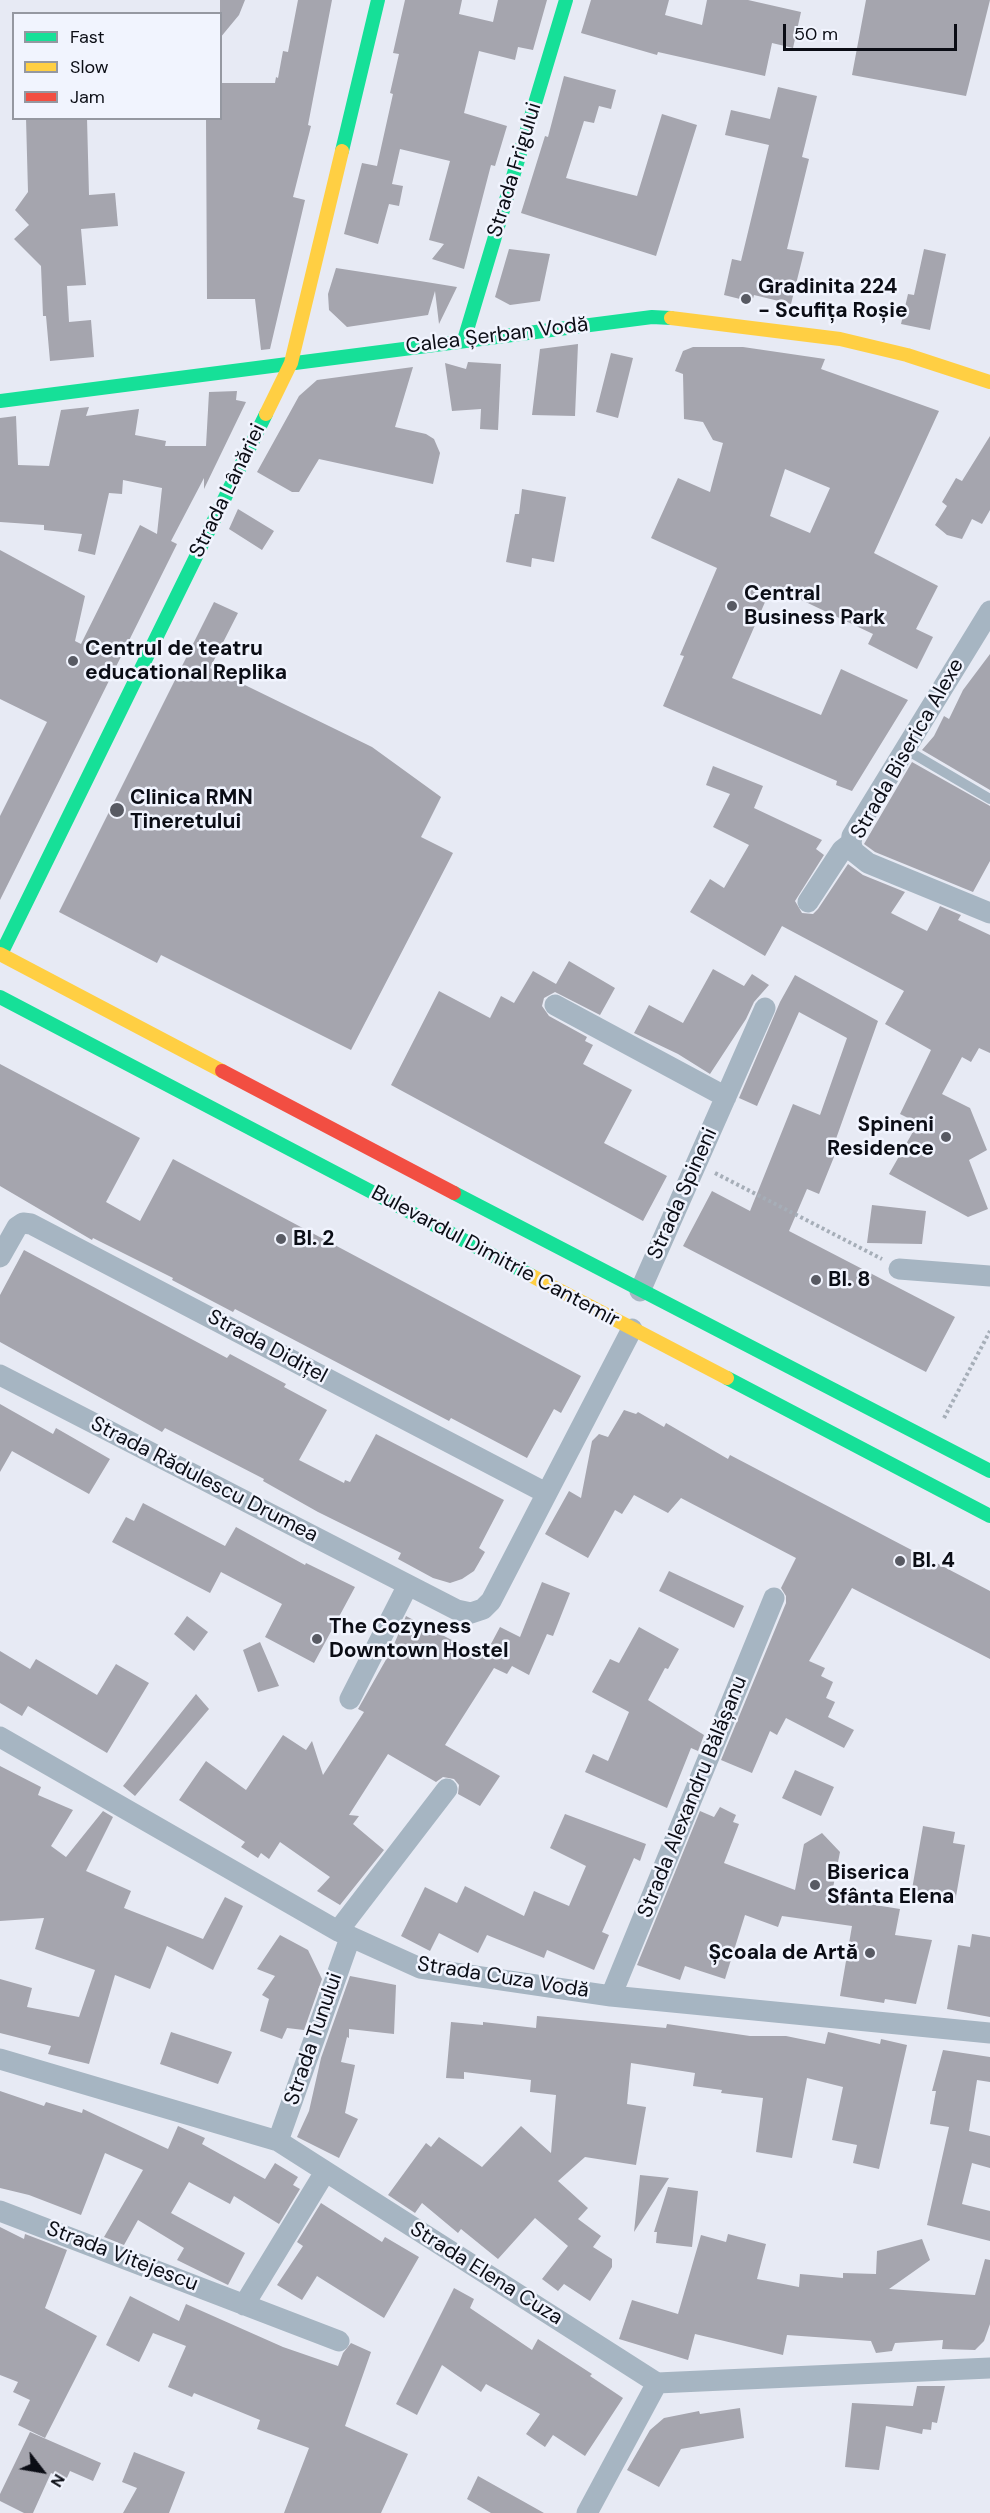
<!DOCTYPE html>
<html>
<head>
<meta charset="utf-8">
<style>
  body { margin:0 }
  #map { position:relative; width:990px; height:2513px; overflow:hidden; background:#e7eaf4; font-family:"DM Sans",sans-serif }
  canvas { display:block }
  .legend { position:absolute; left:12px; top:12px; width:210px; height:108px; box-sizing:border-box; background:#f1f4fe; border:2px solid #9598a1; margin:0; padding:8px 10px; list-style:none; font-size:18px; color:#0b0d15 }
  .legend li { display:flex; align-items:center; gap:12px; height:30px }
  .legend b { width:30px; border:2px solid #9598a1 }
  .north { position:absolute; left:12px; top:2441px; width:60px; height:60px; -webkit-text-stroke:4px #f1f4fe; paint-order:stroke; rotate:121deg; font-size:16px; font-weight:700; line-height:24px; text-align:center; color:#0b0d15 }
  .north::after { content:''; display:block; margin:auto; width:21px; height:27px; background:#0b0d15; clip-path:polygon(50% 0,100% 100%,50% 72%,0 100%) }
  .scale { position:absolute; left:783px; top:24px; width:174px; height:27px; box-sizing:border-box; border:3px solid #0b0d15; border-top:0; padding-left:8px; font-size:18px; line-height:21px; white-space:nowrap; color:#0b0d15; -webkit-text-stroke:4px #f1f4fe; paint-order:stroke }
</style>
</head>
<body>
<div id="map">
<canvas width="990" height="2513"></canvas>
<ul class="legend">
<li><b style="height:8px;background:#16e098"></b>Fast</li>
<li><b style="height:8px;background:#ffcf43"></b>Slow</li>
<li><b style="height:8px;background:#f24e42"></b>Jam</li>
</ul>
<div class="north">N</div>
<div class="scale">50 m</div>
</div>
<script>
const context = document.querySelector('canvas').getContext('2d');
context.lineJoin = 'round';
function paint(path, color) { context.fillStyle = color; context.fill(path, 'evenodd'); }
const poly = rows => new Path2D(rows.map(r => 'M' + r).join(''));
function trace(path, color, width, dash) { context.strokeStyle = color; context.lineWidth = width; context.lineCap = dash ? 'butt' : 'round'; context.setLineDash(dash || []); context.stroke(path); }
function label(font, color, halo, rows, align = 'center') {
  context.font = font + ' "DM Sans",sans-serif'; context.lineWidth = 5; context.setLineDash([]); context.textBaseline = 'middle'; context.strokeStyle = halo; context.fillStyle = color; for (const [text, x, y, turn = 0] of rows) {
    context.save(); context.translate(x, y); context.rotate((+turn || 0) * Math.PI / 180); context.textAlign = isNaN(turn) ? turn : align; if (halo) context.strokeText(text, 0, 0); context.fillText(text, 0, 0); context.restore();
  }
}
paint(poly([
  [220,0,245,0,239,15,220,38],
  [298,0,332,0,308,125,311,126,293,197,305,200,270,349,261,350,255,299,207,299,206,118,220,118,220,83,275,83,276,77,278,78,283,51,288,52],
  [405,0,462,0,459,14,493,22,498,0,547,0,533,50,518,47,515,60,479,51,464,113,507,126,495,166,491,165,464,269,432,259,444,244,429,240,450,161,400,149,392,184,403,186,399,206,389,204,378,244,344,234,362,163,377,166,393,94,390,93,399,54,393,53],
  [591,0,669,0,665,15,702,25,707,0,748,0,801,12,793,48,772,43,765,76,658,52,657,55,581,33],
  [866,0,990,0,966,96,852,75],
  [564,76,616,90,611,109,599,106,594,123,584,121,566,178,637,196,662,114,697,125,656,256,521,213,545,136,548,137],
  [778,87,817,96,802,157,809,159,787,249,804,252,791,304,754,295,752,302,724,295,732,259,741,261,769,145,725,135,731,110,770,119],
  [26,118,87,118,89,195,115,193,118,226,81,229,86,285,67,286,69,322,91,320,94,357,50,361,46,316,43,316,41,266,14,239,29,225,15,210,28,192],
  [509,249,550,254,540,301,510,305,495,297],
  [924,249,946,254,930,330,901,324,908,294,914,295],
  [336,268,420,281,457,287,439,324,435,291,428,315,347,327,329,310,328,294],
  [578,344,575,416,532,415,540,349],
  [693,347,743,347,825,359,821,369,939,411,874,553,938,586,916,629,933,637,917,669,868,644,873,634,772,586,732,678,821,715,841,669,908,700,852,791,836,785,837,781,663,706,684,656,680,655,717,568,651,538,678,478,710,492,723,443,713,440,703,422,684,419,683,374,675,371,683,351],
  [785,469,830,488,810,533,770,516],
  [611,353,633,358,618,418,596,412],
  [468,362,501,364,498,430,480,429,481,409,452,411,445,363,466,369],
  [413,367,395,427,426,434,434,439,440,453,433,484,319,459,299,492,292,492,257,472,299,396,317,380],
  [237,391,236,400,246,402,204,489,204,478,171,541,177,544,0,900,0,816,47,722,0,699,0,550,85,596,75,641,81,644,140,525,157,534,162,488,123,480,122,494,109,493,95,555,78,551,82,534,44,530,44,525,0,522,0,418,16,416,18,465,49,466,61,410,89,407,86,416,139,409,135,435,166,441,165,446,206,446,209,392],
  [990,436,990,510,982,524,972,519,962,539,947,535,935,525,947,506,942,502,956,478,962,481],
  [522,489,566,497,554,562,532,558,531,567,506,562,515,514,519,514],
  [238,509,274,531,262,550,229,529],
  [214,602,238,613,210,668,372,747,441,797,421,837,453,853,351,1050,161,955,157,963,59,912],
  [990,654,990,790,922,750,934,736,944,716,949,719,963,690],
  [912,762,990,806,990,861,973,892,875,852,864,844],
  [713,766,763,786,754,808,822,840,816,849,824,855,795,901,802,913,813,914,818,909,848,864,863,875,905,892,891,913,927,931,940,906,961,915,958,920,990,935,990,1053,979,1048,971,1062,962,1057,942,1094,970,1108,987,1150,969,1160,988,1209,968,1217,889,1174,918,1123,900,1114,931,1050,885,1024,904,991,782,926,765,956,690,912,710,879,724,888,749,845,713,827,730,794,706,785],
  [569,961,615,988,600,1015,555,992,544,998,542,1006,549,1016,587,1037,585,1041,593,1045,583,1064,632,1090,604,1143,667,1176,643,1221,391,1085,439,991,490,1018,501,996,514,1003,533,971,556,984],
  [713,969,744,986,752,974,769,985,754,1002,746,1019,710,1074,678,1054,634,1033,649,1005,683,1023],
  [795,975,878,1021,832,1150,836,1152,819,1194,807,1189,789,1231,955,1317,926,1372,683,1246,712,1191,750,1211,793,1104,820,1115,847,1038,799,1012,757,1106,739,1098,780,1002],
  [0,1064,140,1138,106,1202,140,1221,173,1159,581,1376,561,1413,554,1409,527,1458,451,1418,449,1421,235,1309,233,1312,172,1280,173,1278,93,1238,92,1240,0,1186],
  [872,1205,926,1211,922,1244,867,1243],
  [24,1250,227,1358,230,1354,286,1384,284,1387,327,1410,299,1460,344,1483,345,1480,350,1482,376,1434,504,1500,479,1548,485,1552,474,1571,462,1579,450,1583,433,1578,398,1559,401,1553,318,1512,263,1481,264,1479,165,1428,162,1432,0,1342,0,1295],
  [0,1404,53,1434,56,1428,110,1459,89,1494,12,1451,0,1472],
  [624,1410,636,1414,638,1412,664,1427,666,1423,728,1459,730,1455,990,1591,990,1659,852,1588,809,1661,825,1668,821,1676,833,1682,826,1698,835,1702,828,1717,854,1730,844,1748,786,1718,777,1735,770,1731,752,1773,721,1760,786,1603,786,1596,781,1588,796,1558,681,1498,668,1513,634,1495,622,1514,615,1510,588,1558,545,1534,569,1491,581,1498,592,1441,599,1434,608,1437],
  [143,1503,225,1546,236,1527,305,1565,306,1563,355,1587,314,1663,265,1637,282,1604,221,1572,210,1593,112,1542,126,1517,134,1521],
  [669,1571,744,1606,734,1628,659,1591],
  [542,1582,570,1593,553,1636,547,1634,529,1675,512,1666,507,1674,494,1668,445,1745,500,1776,480,1806,458,1794,459,1785,454,1779,443,1777,436,1782,388,1754,349,1815,359,1816,353,1824,384,1850,340,1905,317,1891,330,1877,280,1842,269,1859,261,1853,258,1858,241,1847,245,1842,179,1800,206,1761,246,1790,283,1735,306,1750,312,1741,323,1775,364,1712,358,1709,392,1649,406,1616,484,1657,500,1627,520,1637],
  [187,1616,208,1632,194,1651,174,1634],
  [639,1627,679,1649,668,1669,665,1668,648,1700,704,1735,698,1751,691,1748,667,1808,585,1772,593,1754,608,1761,629,1712,592,1692,610,1659,619,1663],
  [260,1642,279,1686,258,1692,243,1650],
  [0,1651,30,1669,36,1659,97,1695,116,1664,149,1683,107,1753,28,1706,22,1716,0,1703],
  [196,1694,209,1709,135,1796,123,1786],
  [0,1766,41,1787,38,1795,73,1810,51,1846,66,1857,103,1811,113,1817,86,1871,131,1891,124,1908,203,1939,225,1897,243,1906,213,1970,167,1946,150,1989,115,1975,89,2064,48,2054,51,2046,0,2033,0,1979,32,1988,27,2007,79,2017,95,1970,35,1949,44,1918,0,1921],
  [795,1770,834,1787,821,1816,782,1798],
  [720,1807,736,1815,733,1822,739,1824,724,1863,795,1890,804,1844,822,1833,840,1852,831,1898,900,1909,895,1935,932,1940,916,2004,885,1999,884,2003,840,1996,852,1926,782,1916,778,1927,745,1915,725,1979,685,1966,680,1980,637,1965,700,1811,714,1817],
  [565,1814,646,1844,640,1861,634,1858,602,1932,609,1935,594,1970,547,1950,544,1958,487,1935,478,1953,439,1933,430,1951,401,1936,425,1887,457,1903,465,1886,524,1916,534,1891,569,1906,586,1866,550,1848],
  [923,1826,955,1832,953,1843,965,1845,955,1902,911,1895],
  [972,1934,990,1937,990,2017,947,2009,958,1945,970,1947],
  [280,1935,308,1950,322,1979,304,2030,287,2028,282,2039,260,2031,269,1999,262,1995,275,1976,257,1969],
  [350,1976,396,1985,394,2034,349,2029,349,2038,347,2037,341,2062,355,2065,345,2113,358,2119,339,2158,297,2137,309,2111,321,2058],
  [537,2016,666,2028,667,2024,750,2036,786,2036,825,2044,828,2032,880,2044,881,2039,907,2045,879,2169,853,2163,857,2145,832,2140,843,2087,807,2078,792,2158,756,2152,763,2098,721,2093,722,2090,693,2086,695,2073,631,2063,627,2104,646,2107,636,2165,585,2157,558,2181,588,2208,578,2219,601,2236,593,2247,612,2259,612,2267,590,2301,564,2284,558,2291,542,2279,568,2246,535,2218,498,2259,461,2229,458,2233,422,2203,415,2213,388,2195,426,2143,431,2147,439,2137,482,2167,521,2126,551,2153,556,2095,530,2092,531,2080,464,2072,464,2079,446,2078,451,2022,483,2025,483,2022,536,2028],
  [171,2032,232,2052,218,2084,160,2064],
  [943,2050,990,2057,990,2082,977,2080,969,2131,990,2136,990,2168,972,2163,962,2204,990,2211,990,2241,927,2225,949,2127,930,2124,936,2091,932,2091],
  [0,2091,44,2106,46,2102,82,2113,83,2109,168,2149,178,2126,205,2138,202,2144,265,2179,275,2163,298,2177,293,2185,300,2189,279,2224,234,2196,230,2204,189,2182,171,2213,245,2253,228,2285,177,2260,184,2248,138,2220,124,2245,104,2237,143,2170,105,2153,81,2215,29,2195,0,2188],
  [640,2175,669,2178,634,2232],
  [668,2187,698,2191,692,2247,656,2243,657,2232,654,2232],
  [321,2203,382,2242,385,2237,419,2257,384,2318,317,2276,302,2300,277,2285,303,2246,297,2242],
  [0,2227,24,2239,25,2234,67,2250,45,2308,97,2336,45,2438,18,2425,30,2400,13,2392,18,2382,0,2375],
  [728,2234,766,2244,757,2279,799,2287,800,2274,843,2278,843,2273,876,2274,877,2251,922,2239,930,2260,889,2289,975,2295,985,2259,990,2260,990,2324,984,2341,975,2350,942,2349,943,2340,895,2343,892,2351,876,2353,871,2341,787,2335,783,2355,695,2334,688,2360,619,2339,632,2300,678,2314,701,2235,726,2242],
  [454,2288,474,2299,470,2308,532,2350,538,2339,592,2374,590,2376,623,2398,585,2456,553,2435,545,2447,526,2434,540,2414,486,2384,481,2392,442,2365,417,2415,396,2404],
  [130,2296,179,2321,186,2304,283,2347,338,2366,343,2353,351,2343,371,2352,345,2426,408,2454,381,2513,284,2513,309,2448,257,2429,260,2420,194,2393,192,2397,168,2387,186,2346,153,2333,139,2362,106,2345],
  [917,2386,945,2386,937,2423,932,2422,931,2430,923,2429,922,2434,886,2426,879,2470,845,2467,852,2403,913,2406],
  [740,2408,744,2438,681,2449,659,2487,627,2470,650,2430,664,2418,699,2411,700,2414],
  [30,2432,101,2463,93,2481,70,2471,66,2480,51,2473,33,2513,24,2513,0,2501,0,2494],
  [134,2452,185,2472,169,2513,123,2513,137,2488,122,2482],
  [478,2476,544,2513,491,2513,467,2499]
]), '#a5a5ae');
trace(poly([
  [715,1173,882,1259],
  [944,1418,990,1331]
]), '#a6aeb8', 4, [3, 3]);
trace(poly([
  [905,749,990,799]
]), '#a6b5c2', 10);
trace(poly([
  [990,611,852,836,851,843,853,851,868,863,990,913],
  [808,902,842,850,851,843],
  [555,1005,726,1097],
  [0,1257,17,1227,23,1223,31,1224,546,1493],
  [899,1269,990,1276],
  [640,1291,765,1008],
  [0,1375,457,1610,471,1613,483,1609,491,1601,632,1329],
  [350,1699,408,1585],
  [0,1737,338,1931,420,1968,611,1996,990,2033],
  [338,1931,447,1789],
  [611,1996,774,1598],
  [0,2059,278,2141,657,2383,990,2368],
  [278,2141,350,1938],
  [0,2211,339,2341],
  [244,2305,325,2172],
  [587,2513,657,2383]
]), '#a6b5c2', 21);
trace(poly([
  [342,151,378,0],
  [464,340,566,0],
  [0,401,652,317,671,318],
  [1,954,266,414],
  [0,997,532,1276],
  [454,1193,990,1471],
  [727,1378,990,1516]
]), '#16e098', 14);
trace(poly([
  [671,318,840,339,907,355,990,382],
  [266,414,291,363,342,151],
  [0,954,222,1071],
  [532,1276,727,1378]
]), '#ffcf43', 14);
trace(poly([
  [222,1071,454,1193]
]), '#f24e42', 14);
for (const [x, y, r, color] of [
  [746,299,6,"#585a63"],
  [732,606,6,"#585a63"],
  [73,661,6,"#585a63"],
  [117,810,8,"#585a63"],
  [946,1137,6,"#585a63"],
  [281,1239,6,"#585a63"],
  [816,1280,6,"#585a63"],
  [900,1561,6,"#585a63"],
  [317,1639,6,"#585a63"],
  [815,1885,6,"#585a63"],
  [870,1953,6,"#585a63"]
]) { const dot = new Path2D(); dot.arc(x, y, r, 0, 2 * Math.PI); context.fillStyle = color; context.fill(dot); trace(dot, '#f1f4fe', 2); }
label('21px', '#0b0d15', '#f1f4fe', [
  ["Strada Frigului",515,170,-73],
  ["Calea Șerban Vodă",497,336,-7],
  ["Strada Lânăriei",228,491,-64],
  ["Strada Biserica Alexe",908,749,-60],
  ["Strada Spineni",683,1194,-66],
  ["Bulevardul Dimitrie Cantemir",495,1257,28],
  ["Strada Didițel",267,1347,28],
  ["Strada Rădulescu Drumea",204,1480,27],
  ["Strada Alexandru Bălășanu",693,1797,-68],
  ["Strada Cuza Vodă",503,1978,9],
  ["Strada Tunului",314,2039,-71],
  ["Strada Vitejescu",122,2257,21],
  ["Strada Elena Cuza",486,2274,32]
]);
label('bold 21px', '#0b0d15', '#f1f4fe', [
  ["Gradinita 224",758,287],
  ["- Scufița Roșie",758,311],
  ["Central",744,594],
  ["Business Park",744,618],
  ["Centrul de teatru",85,649],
  ["educational Replika",85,673],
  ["Clinica RMN",130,798],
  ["Tineretului",130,822],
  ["Spineni",934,1125,"right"],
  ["Residence",934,1149,"right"],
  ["Bl. 2",293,1239],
  ["Bl. 8",828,1280],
  ["Bl. 4",912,1561],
  ["The Cozyness",329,1627],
  ["Downtown Hostel",329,1651],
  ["Biserica",827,1873],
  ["Sfânta Elena",827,1897],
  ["Școala de Artă",858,1953,"right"]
], 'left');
</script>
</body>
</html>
